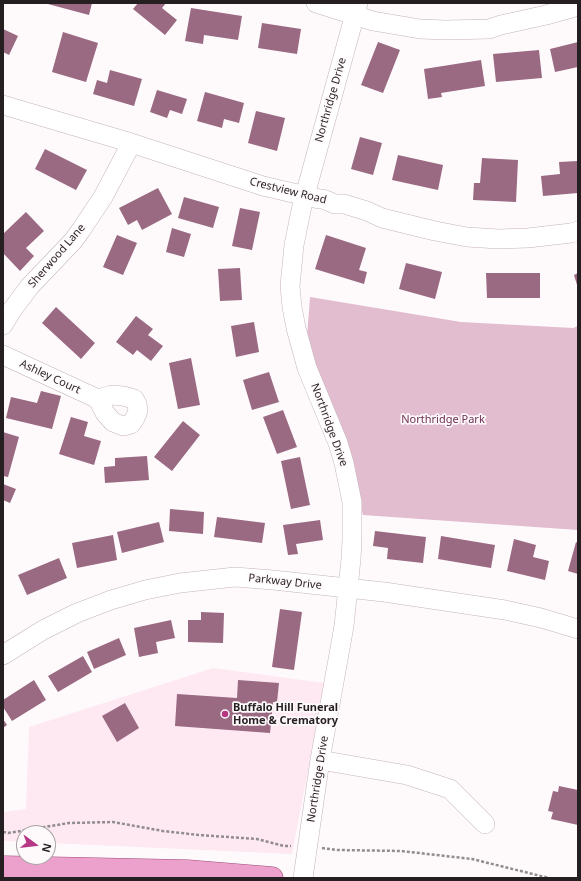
<!DOCTYPE html>
<html>
<head>
<meta charset="utf-8">
<style>
  body { margin:0 }
  #map { position:relative; width:581px; height:881px; overflow:hidden; background:#fefafc; font-family:"Noto Sans",sans-serif }
  canvas { display:block }
  .frame { position:absolute; inset:0; border:4px solid #261f22; pointer-events:none }
  .north { position:absolute; left:16px; top:825px; width:40px; height:40px; box-sizing:border-box; background:#fefafc; border:1px solid #a8a2a5; border-radius:50%; rotate:105deg; font-size:11px; font-weight:700; line-height:16px; text-align:center; color:#261f22 }
  .north::after { content:''; display:block; margin:auto; width:14px; height:18px; background:#b63784; clip-path:polygon(50% 0,100% 100%,50% 72%,0 100%) }
</style>
</head>
<body>
<div id="map">
<canvas width="581" height="881"></canvas>
<div class="frame"></div>
<div class="north">N</div>
</div>
<script>
const context = document.querySelector('canvas').getContext('2d');
context.lineJoin = 'round';
function paint(path, color) { context.fillStyle = color; context.fill(path, 'evenodd'); }
const poly = rows => new Path2D(rows.map(r => 'M' + r).join(''));
function trace(path, color, width, dash) { context.strokeStyle = color; context.lineWidth = width; context.lineCap = dash ? 'butt' : 'round'; context.setLineDash(dash || []); context.stroke(path); }
function label(font, color, halo, rows, align = 'center') {
  context.font = font + ' "Noto Sans",sans-serif'; context.lineWidth = 3.5; context.setLineDash([]); context.textBaseline = 'middle'; context.strokeStyle = halo; context.fillStyle = color; for (const [text, x, y, turn = 0] of rows) {
    context.save(); context.translate(x, y); context.rotate((+turn || 0) * Math.PI / 180); context.textAlign = isNaN(turn) ? turn : align; if (halo) context.strokeText(text, 0, 0); context.fillText(text, 0, 0); context.restore();
  }
}
paint(poly([
  [213,668,325,683,292,854,48,843,48,833,24,833,24,842,3,841,3,812,26,809,29,727]
]), '#fee9f3');
paint(poly([
  [310,297,461,322,573,328,578,326,578,530,363,515,331,407,306,350]
]), '#e2bccf');
paint(poly([
  [44,3,92,3,89,15],
  [138,3,166,3,162,8,177,20,165,35,133,9],
  [191,8,242,16,238,40,204,35,203,44,185,41],
  [262,23,301,29,297,54,258,48],
  [3,29,18,36,9,55,3,52],
  [63,32,98,43,86,82,52,72],
  [378,42,400,50,383,93,361,85],
  [578,42,578,67,555,72,550,49],
  [539,50,542,78,496,82,493,54],
  [481,60,485,86,441,93,442,97,428,99,424,69],
  [110,70,142,79,134,106,93,94,97,80,107,83],
  [157,90,187,99,182,114,170,110,167,118,150,112],
  [205,92,244,103,239,123,224,119,222,128,197,121],
  [256,111,285,118,277,151,248,143],
  [360,137,382,143,373,175,351,169],
  [45,149,87,170,76,190,35,169],
  [398,155,443,165,438,190,392,180],
  [482,158,518,160,516,202,473,200,474,183,480,183],
  [578,161,578,193,543,196,541,176,560,174,559,162],
  [158,188,172,214,142,230,137,220,128,225,119,208],
  [184,197,219,207,213,228,178,218],
  [240,208,260,212,252,250,232,246],
  [26,212,44,231,26,248,34,256,20,271,3,253,3,234],
  [172,228,191,234,184,257,166,252],
  [117,235,137,243,123,275,103,267],
  [326,235,366,248,359,270,367,272,364,284,315,269],
  [406,263,442,272,435,299,399,289],
  [240,268,242,300,220,301,218,269],
  [486,273,540,273,540,298,487,298],
  [578,273,578,288,574,275],
  [56,307,95,343,81,359,42,323],
  [136,316,153,329,148,335,163,346,151,361,137,350,133,355,116,342],
  [254,322,259,352,236,357,231,326],
  [191,358,200,405,178,409,169,363],
  [269,372,279,402,252,410,243,380],
  [41,391,61,396,52,429,6,418,11,397,37,403],
  [283,410,297,447,277,454,263,417],
  [71,417,88,422,84,436,101,441,94,465,59,454],
  [183,421,200,435,172,471,154,457],
  [3,432,19,437,8,477,3,476],
  [147,456,149,480,105,483,104,467,115,466,115,458],
  [300,457,310,505,291,509,281,461],
  [3,484,16,489,10,503,3,500],
  [170,509,204,512,203,534,169,531],
  [217,517,265,523,262,543,214,537],
  [320,520,323,540,296,544,298,554,288,555,283,525],
  [159,522,164,542,122,553,117,532],
  [375,531,426,537,423,563,387,559,388,548,373,546],
  [113,535,117,560,77,568,72,543],
  [441,536,495,545,491,568,438,559],
  [514,539,536,545,533,557,549,561,545,580,507,571],
  [576,542,578,543,578,574,568,571],
  [59,558,67,578,27,595,18,575],
  [280,609,302,612,294,670,272,667],
  [201,612,224,613,223,643,188,642,188,620,201,620],
  [171,620,175,638,156,642,158,653,139,657,134,628],
  [119,638,126,655,94,669,87,652],
  [83,656,92,672,58,692,48,676],
  [34,680,46,700,12,721,3,707,3,700],
  [238,680,279,683,277,702,273,702,270,733,175,726,177,694,237,698],
  [125,703,139,728,117,742,102,716],
  [3,719,7,725,3,728],
  [559,786,578,790,578,825,551,819,553,812,548,811,553,791,558,792]
]), '#9a6982');
const minor = poly([
  [316,3,373,21,420,29,446,30,489,29,501,25,546,15,578,6],
  [3,105,125,141,263,186,319,199,323,199,335,204,344,204,367,211,382,218,435,231,467,237,498,239,528,238,571,233,578,231],
  [3,325,12,310,30,286,73,241,81,230,103,197,131,144],
  [3,355,98,399],
  [112,395,123,396,134,399,137,404,138,411,135,418,131,424,123,426,113,422,105,413,98,399,112,395],
  [3,655,43,630,77,613,111,600,145,590,180,583,235,577,273,580,384,592,505,610,541,618,578,629],
  [320,760,407,775,450,789,485,824],
  [303,878,320,760,344,626,351,559,352,540,352,502,344,463,338,443,307,368,296,328,292,307,290,286,294,245,302,206,358,3]
]);
const major = poly([
  [3,867,187,871,272,878]
]);
trace(minor, '#c4b3bb', 20);
trace(major, '#9f4b7a', 23);
trace(poly([
  [3,832,8,833,69,823,113,822,163,831,199,835,257,839,284,846,291,846],
  [322,848,337,850,401,851,472,859,549,878]
]), '#918c8e', 2.5, [3, 2]);
trace(minor, '#fff', 19);
trace(major, '#eca1cc', 22);
for (const [x, y, r, color] of [
  [225,714,4,"#b63784"]
]) { const dot = new Path2D(); dot.arc(x, y, r, 0, 2 * Math.PI); context.fillStyle = color; context.fill(dot); trace(dot, '#fefafc', 1.5); }
label('11px', '#261f22', '#fefafc', [
  ["Northridge Drive",331,100,-74],
  ["Crestview Road",288,191,14],
  ["Sherwood Lane",57,256,-49],
  ["Ashley Court",50,377,25],
  ["Northridge Drive",329,425,70],
  ["Parkway Drive",285,582,6],
  ["Northridge Drive",318,779,-81]
]);
label('11px', '#6d2e52', '#fefafc', [
  ["Northridge Park",443,420]
]);
label('bold 11px', '#261f22', '#fefafc', [
  ["Buffalo Hill Funeral",233,708],
  ["Home & Crematory",233,721]
], 'left');
</script>
</body>
</html>
